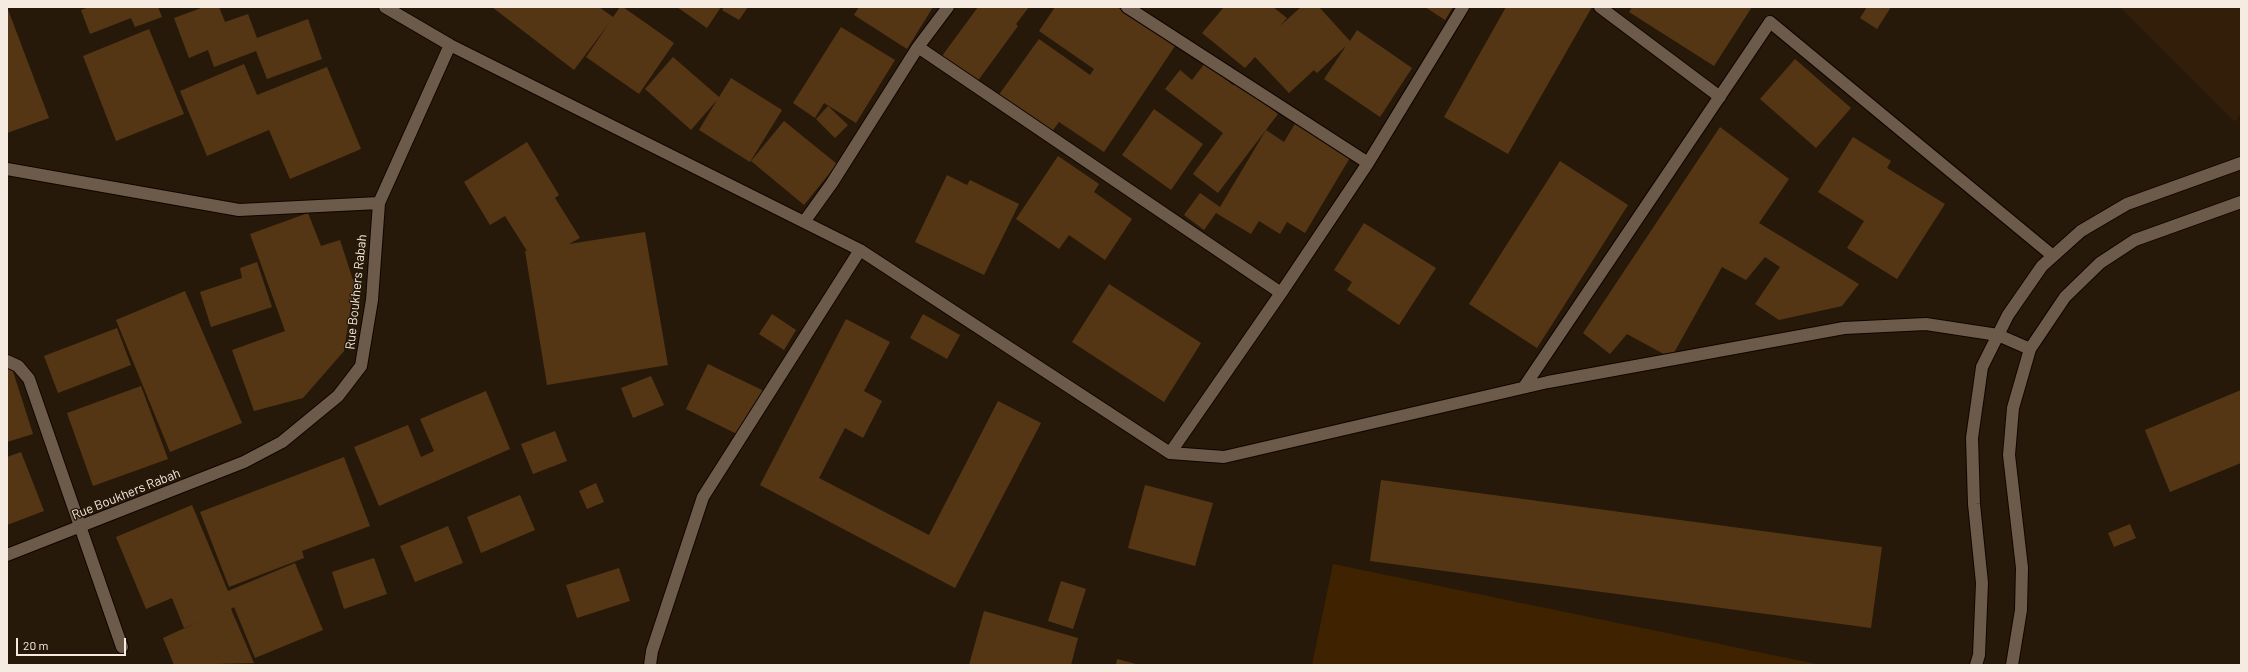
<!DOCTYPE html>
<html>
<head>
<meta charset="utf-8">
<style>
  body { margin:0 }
  #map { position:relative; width:2248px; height:672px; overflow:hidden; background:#27190a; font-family:Barlow,sans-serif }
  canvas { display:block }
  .frame { position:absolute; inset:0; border:8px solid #f5ebe1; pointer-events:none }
  .scale { position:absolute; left:16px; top:638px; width:110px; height:18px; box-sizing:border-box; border:2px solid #f5ebe1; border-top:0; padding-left:5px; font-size:12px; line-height:14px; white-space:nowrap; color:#f5ebe1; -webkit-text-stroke:3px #27190a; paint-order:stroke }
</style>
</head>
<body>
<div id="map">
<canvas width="2248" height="672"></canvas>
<div class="frame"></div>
<div class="scale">20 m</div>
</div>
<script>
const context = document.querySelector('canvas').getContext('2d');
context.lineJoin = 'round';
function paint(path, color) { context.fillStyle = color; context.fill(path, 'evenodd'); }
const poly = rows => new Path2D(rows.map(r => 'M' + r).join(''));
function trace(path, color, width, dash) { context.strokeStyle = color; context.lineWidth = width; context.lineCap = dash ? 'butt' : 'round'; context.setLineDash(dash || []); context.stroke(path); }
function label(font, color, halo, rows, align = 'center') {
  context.font = font + ' Barlow,sans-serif'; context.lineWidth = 3; context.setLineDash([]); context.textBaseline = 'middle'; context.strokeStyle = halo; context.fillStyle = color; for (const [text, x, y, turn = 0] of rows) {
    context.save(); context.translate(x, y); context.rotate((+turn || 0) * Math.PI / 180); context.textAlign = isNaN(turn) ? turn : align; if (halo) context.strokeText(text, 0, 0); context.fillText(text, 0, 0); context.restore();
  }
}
paint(poly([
  [2120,7,2241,7,2241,112,2235,122]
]), '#321e09');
paint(poly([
  [1333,564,1821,665,1312,665]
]), '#3f2200');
paint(poly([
  [7,7,49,118,7,133],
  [89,7,158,7,162,17,135,27,131,18,90,34,81,10],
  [204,7,219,7,225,22,248,14,257,38,308,19,322,59,267,79,256,51,214,67,208,50,189,58,174,18],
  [492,7,599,7,613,17,620,7,623,7,674,43,639,94,586,57,610,22,574,70],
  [677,7,721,7,707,28],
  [724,7,748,7,739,20,722,10],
  [859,7,933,7,907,49,854,15],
  [978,7,1029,7,1016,24,1018,26,977,82,942,56],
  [1055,7,1117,7,1175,46,1104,152,1059,122,1050,134,998,96,1039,39,1090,75,1094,69,1039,31],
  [1224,7,1273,7,1287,18,1280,26,1301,7,1319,7,1350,41,1357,30,1412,68,1380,117,1324,79,1346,46,1317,73,1314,70,1289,93,1255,57,1245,68,1202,33],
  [1425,7,1453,7,1445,20],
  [1506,7,1592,7,1508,154,1444,117],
  [1632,7,1752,7,1714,66,1629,12],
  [1867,7,1891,7,1877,29,1860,18],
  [841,27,895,60,856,123,824,103,815,118,793,103],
  [149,29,184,114,116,141,83,56],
  [673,57,719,97,731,78,782,110,750,162,699,130,717,100,691,130,645,89],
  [1795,59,1851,108,1816,148,1760,99],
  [1205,63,1233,85,1236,82,1278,114,1218,193,1193,174,1223,133,1165,89,1180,70,1192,80],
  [244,64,257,95,327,67,361,149,290,179,269,130,207,156,180,91],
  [828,106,848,125,835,138,816,119],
  [1154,109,1203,144,1171,190,1122,155],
  [784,121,837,164,804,205,751,161],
  [1296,122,1351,156,1305,233,1287,222,1280,234,1259,221,1251,234,1216,213,1204,230,1184,215,1200,193,1220,207,1266,130,1284,142],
  [1720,127,1789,179,1759,223,1859,284,1842,306,1779,320,1755,304,1780,267,1765,257,1746,280,1722,267,1671,358,1627,334,1610,354,1583,333],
  [1853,137,1891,161,1887,168,1945,204,1897,279,1847,248,1864,221,1818,192],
  [527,142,559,195,555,198,580,238,569,244,645,232,668,365,547,385,525,251,527,251,505,216,490,225,464,182],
  [1058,156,1099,184,1094,192,1132,219,1105,260,1069,235,1059,249,1016,219],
  [1560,161,1628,205,1537,348,1469,304],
  [947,175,967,185,970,180,1019,204,984,275,915,242],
  [308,213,321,246,340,240,353,280,355,279,344,351,303,398,254,411,232,350,285,331,250,234],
  [1364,223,1436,268,1399,325,1347,290,1352,282,1334,270],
  [257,262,272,307,211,327,200,292,242,278,240,268],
  [1109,284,1201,343,1164,402,1072,342],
  [185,291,242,423,170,452,116,320],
  [772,314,796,330,784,350,759,334],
  [923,314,960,335,947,359,910,338],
  [846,319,890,342,864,391,882,401,863,438,845,428,819,478,929,535,998,401,1041,423,955,588,760,485],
  [117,328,131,365,58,393,44,356],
  [10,362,33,434,7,442,7,363],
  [708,364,764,391,741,436,686,409],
  [651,376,664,405,633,418,621,388],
  [141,386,168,459,93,486,67,413],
  [2241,390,2241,463,2170,492,2145,430],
  [486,391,510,449,379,506,354,447,408,425,421,457,434,451,420,419],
  [555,431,567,461,533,474,521,444],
  [21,452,44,511,7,525,7,457],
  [344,457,370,526,302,551,304,558,229,587,200,512],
  [1381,480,1882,547,1871,628,1370,561],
  [596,483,604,502,587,509,579,491],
  [1145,485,1213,503,1195,566,1128,548],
  [520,495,535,530,481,553,467,517],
  [192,505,228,591,295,563,323,630,255,658,234,607,231,609,254,663,174,665,163,638,200,621,184,628,172,598,146,609,116,537],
  [2130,524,2136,538,2114,547,2108,533],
  [448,526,463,563,415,582,400,546],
  [374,558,387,594,344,609,332,572],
  [619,568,630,601,577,618,566,585],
  [1061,581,1086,589,1073,629,1048,621],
  [984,611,1078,638,1071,665,969,665],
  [1117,659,1140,665,1116,665]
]), '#553614');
const minor = poly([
  [385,7,450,45,860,250,1170,453,1224,457,1548,382,1844,328,1926,324,1998,335,2030,349],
  [1127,7,1368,163],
  [1600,7,1720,97],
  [918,47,1281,293],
  [7,169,239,210,379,203],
  [804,222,832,183,918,47,948,7],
  [7,361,18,366,29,379,122,647],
  [1524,387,1770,22,2053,256],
  [1170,453,1281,293,1368,163,1463,7],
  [7,555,244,462,282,442,338,396,361,366,372,300,379,203,450,45],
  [650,665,652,651,703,497,860,250],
  [1976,665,1979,655,1982,583,1974,504,1972,438,1982,367,2008,315,2042,266,2081,231,2127,204,2241,163],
  [2012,665,2021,610,2022,568,2009,455,2013,408,2030,349,2065,297,2100,263,2135,240,2241,202]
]);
trace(minor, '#100400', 14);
trace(minor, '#6c5b4a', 12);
label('13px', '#f5ebe1', '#27190a', [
  ["Rue Boukhers Rabah",356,292,-84],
  ["Rue Boukhers Rabah",126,494,-22]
]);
</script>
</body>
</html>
